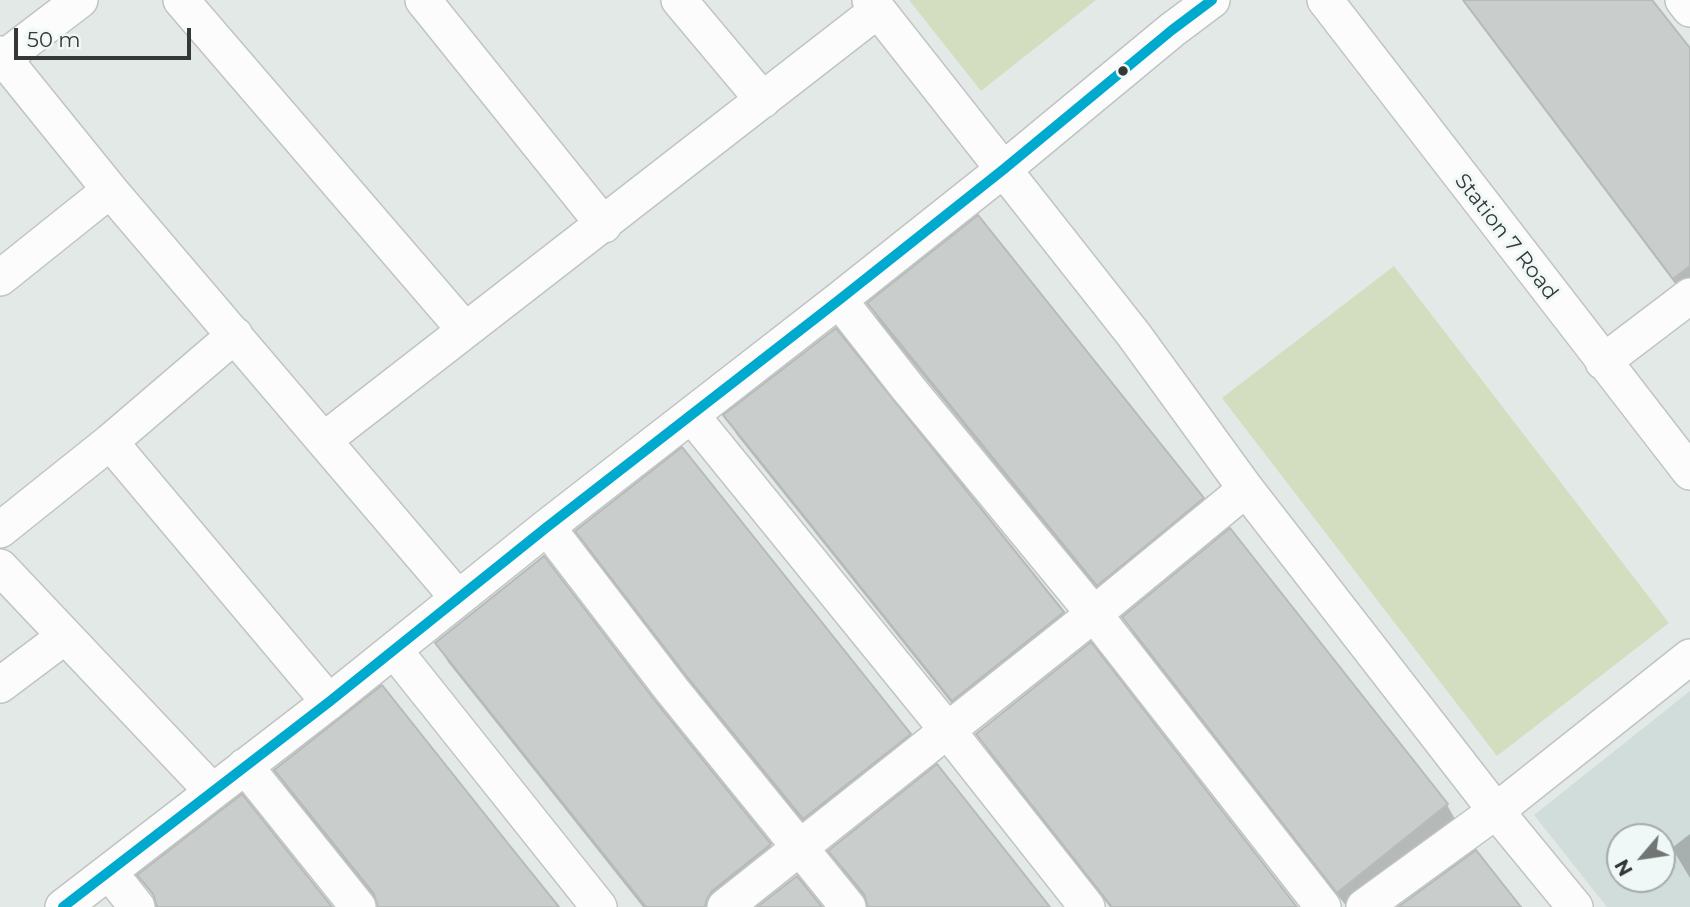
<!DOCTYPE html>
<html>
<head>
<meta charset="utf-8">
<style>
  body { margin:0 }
  #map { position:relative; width:1690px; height:907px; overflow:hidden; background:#e3e9e7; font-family:Montserrat,sans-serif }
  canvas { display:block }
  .north { position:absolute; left:1606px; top:823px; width:70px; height:70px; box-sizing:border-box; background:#eff8f6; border:2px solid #a4aba9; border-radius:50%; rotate:241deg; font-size:19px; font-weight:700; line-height:28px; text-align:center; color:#343836 }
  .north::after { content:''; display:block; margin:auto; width:24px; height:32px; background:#717674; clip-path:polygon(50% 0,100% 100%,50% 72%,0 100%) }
  .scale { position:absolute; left:14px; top:28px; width:177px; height:32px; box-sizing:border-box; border:4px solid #343836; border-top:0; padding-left:9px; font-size:21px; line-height:24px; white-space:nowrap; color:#343836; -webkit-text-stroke:5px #eff8f6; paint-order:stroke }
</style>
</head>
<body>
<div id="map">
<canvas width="1690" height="907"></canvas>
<div class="north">N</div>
<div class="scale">50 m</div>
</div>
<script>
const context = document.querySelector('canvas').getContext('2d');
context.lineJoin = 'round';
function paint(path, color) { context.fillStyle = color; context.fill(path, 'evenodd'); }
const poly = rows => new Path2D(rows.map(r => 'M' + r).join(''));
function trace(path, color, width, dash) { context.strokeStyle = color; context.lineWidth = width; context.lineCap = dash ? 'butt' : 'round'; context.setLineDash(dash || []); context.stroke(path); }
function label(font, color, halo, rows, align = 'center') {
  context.font = font + ' Montserrat,sans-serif'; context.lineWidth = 6; context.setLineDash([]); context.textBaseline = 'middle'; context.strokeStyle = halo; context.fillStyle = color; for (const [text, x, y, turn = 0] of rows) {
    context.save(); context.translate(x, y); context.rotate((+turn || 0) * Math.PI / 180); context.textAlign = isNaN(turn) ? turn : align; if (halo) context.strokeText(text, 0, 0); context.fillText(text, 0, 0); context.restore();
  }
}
paint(poly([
  [1690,691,1690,907,1607,907,1534,815],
  [1620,837,1662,837,1662,879,1620,879]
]), '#d1ddda');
paint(poly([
  [909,0,1096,0,981,91],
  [1394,266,1669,623,1497,756,1222,398]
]), '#d3ddbf');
paint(poly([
  [1462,0,1650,0,1690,51,1690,293,1685,297],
  [869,304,1202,499,1213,518,1109,604,880,323],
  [726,416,1063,613,1074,632,964,719,737,435],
  [577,531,910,735,921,754,815,838,701,697,588,550],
  [1230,531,1447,805,1458,824,1354,907,1347,907,1135,637,1124,617],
  [437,643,655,703,770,845,781,865,728,907,643,907,448,662],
  [978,734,1297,907,1110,907,989,753],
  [276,770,558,907,379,907,287,789],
  [1690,834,1690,878,1672,848],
  [831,851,1048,907,869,907,842,870]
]), '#0003');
const building = poly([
  [1463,0,1652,0,1690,48,1690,266,1673,279,1463,0],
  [978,215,1204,498,1097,586,867,303,978,215],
  [836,328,1064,612,952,701,723,415,836,328],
  [682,447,911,734,803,819,688,678,575,531,682,447],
  [1230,528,1448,804,1337,893,1122,617,1230,528],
  [544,556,656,702,771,844,712,891,707,899,705,907,646,907,435,643,544,556],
  [1091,642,1297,907,1112,907,976,734,1091,642],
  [382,685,514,851,559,907,378,907,374,894,274,770,382,685],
  [937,764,975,812,1050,907,868,907,864,894,828,851,937,764],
  [242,794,332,907,157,907,153,894,137,875,242,794],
  [1476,850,1521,907,1398,907,1476,850],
  [797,876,822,907,757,907,797,876]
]);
paint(building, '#c9cdcc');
trace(building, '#b6bab9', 2);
const minor = poly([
  [181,0,465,330],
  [423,0,604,225],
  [679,0,763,100],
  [870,0,1134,335,1246,489,1496,811,1575,907],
  [1325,0,1690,472],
  [1683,0,1690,9],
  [0,54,110,190,458,598],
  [0,61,80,0],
  [0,278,110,190],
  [839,300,908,388,1094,614,1323,907],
  [1603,362,1690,296],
  [692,416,948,731,1087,907],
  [324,440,878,10],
  [110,442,329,702],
  [547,527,672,690,848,907],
  [0,530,110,442,235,335],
  [0,567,212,791],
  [394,650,599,907],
  [0,685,64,637],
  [245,766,358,907],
  [109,872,137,907],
  [63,907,329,702,547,527,839,300,1004,169,1172,30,1212,0],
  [725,907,1094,614,1246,489],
  [1364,907,1496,811,1690,657]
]);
trace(minor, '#c0c4c3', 38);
trace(minor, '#fbfcfb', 35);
trace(poly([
  [63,907,329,702,547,527,839,300,1004,169,1172,30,1212,0]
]), '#00a9ce', 10);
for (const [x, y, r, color] of [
  [1123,71,6,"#343836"]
]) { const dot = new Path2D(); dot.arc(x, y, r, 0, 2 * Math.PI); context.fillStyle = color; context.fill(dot); trace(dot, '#eff8f6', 2.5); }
label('21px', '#343836', '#eff8f6', [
  ["Station 7 Road",1506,237,52]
]);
</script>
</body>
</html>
